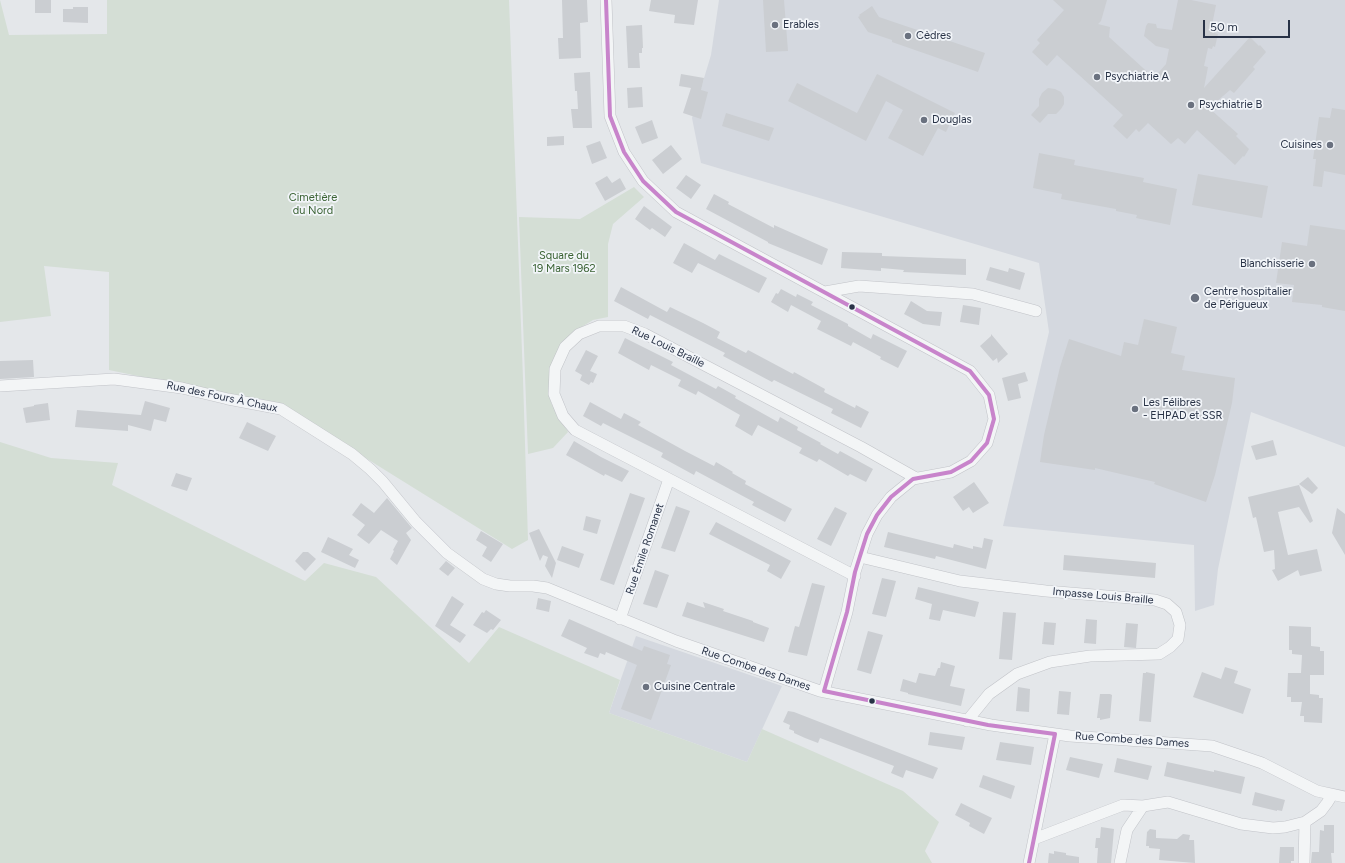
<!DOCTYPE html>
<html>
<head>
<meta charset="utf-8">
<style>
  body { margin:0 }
  #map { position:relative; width:1345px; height:863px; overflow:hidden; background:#e4e7ea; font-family:Figtree,sans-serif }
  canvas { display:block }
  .scale { position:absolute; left:1203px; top:20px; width:87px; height:18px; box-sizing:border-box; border:2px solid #283246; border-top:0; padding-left:5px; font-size:12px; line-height:14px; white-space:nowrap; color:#283246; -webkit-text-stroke:3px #f2f5f9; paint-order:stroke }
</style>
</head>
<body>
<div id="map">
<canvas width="1345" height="863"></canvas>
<div class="scale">50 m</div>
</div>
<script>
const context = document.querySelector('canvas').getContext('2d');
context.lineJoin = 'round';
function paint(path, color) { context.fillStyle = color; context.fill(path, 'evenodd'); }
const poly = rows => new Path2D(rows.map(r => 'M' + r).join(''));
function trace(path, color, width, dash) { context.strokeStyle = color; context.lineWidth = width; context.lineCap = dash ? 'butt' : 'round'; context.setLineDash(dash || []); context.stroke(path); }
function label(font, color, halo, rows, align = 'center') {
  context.font = font + ' Figtree,sans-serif'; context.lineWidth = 3.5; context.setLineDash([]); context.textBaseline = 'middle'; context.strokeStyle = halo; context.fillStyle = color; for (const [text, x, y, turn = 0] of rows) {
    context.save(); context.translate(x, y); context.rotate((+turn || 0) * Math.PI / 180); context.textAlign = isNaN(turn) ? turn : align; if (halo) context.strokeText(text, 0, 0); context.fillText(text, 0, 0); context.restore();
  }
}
paint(poly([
  [719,0,1345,0,1345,447,1251,412,1218,569,1214,605,1195,611,1194,545,1003,526,1049,332,1039,263,701,163,692,118,711,55],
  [636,636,782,686,747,762,609,713]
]), '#d4d8df');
paint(poly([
  [0,0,9,35,107,34,107,0,509,0,523,379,528,540,512,549,282,406,109,370,109,272,44,266,51,316,0,322],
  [634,187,644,197,613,224,608,244,608,317,593,320,575,331,550,380,551,403,568,432,553,448,528,454,519,217,580,219],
  [0,442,51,458,118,463,112,485,305,581,324,563,376,577,469,663,499,627,620,680,609,713,747,762,762,729,903,791,939,822,925,851,932,863,0,863]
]), '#d4ded5');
paint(poly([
  [35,0,51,0,51,13,35,13],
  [562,0,587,0,588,22,580,23,581,58,559,59,558,38,563,38],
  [651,0,698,0,694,25,674,23,675,15,649,11],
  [763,0,784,0,788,51,766,52],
  [1053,0,1107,0,1101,21,1098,24,1110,27,1109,37,1154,78,1166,64,1169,49,1156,46,1144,36,1146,26,1148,23,1156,24,1157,28,1172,30,1178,0,1191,0,1216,5,1211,30,1216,30,1215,33,1218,34,1215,47,1213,46,1212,49,1208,48,1204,66,1208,67,1204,88,1250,37,1259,46,1260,45,1266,52,1253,67,1255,69,1234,93,1230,90,1209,108,1238,134,1236,136,1249,149,1244,157,1243,156,1235,165,1197,130,1185,144,1178,138,1171,144,1148,123,1139,132,1136,129,1127,139,1113,126,1123,115,1057,55,1047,66,1032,52,1040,43,1037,40,1064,10],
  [872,6,879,17,985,53,978,72,892,42,892,40,868,32,858,17,860,16,859,15],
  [73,7,88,7,88,23,63,22,63,9,73,9],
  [642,25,643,48,642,48,642,53,639,53,640,68,628,68,626,26],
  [590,72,592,128,573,128,571,109,578,109,577,91,575,91,574,73],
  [681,74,704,78,701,90,708,92,701,119,683,113,691,88,679,86],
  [877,74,955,113,946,132,938,128,923,156,888,138,903,110,886,101,866,141,788,101,797,83,857,113],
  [642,87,643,107,628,108,627,88],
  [1048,88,1055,89,1061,92,1064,97,1064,104,1061,109,1056,114,1048,114,1040,123,1031,115,1039,106,1039,99,1042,93],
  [1332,108,1345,110,1345,175,1324,171,1322,187,1313,186,1316,159,1313,159,1319,117,1330,118],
  [726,113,774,128,769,141,722,126],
  [652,120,658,138,642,144,635,127],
  [564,136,564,145,547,146,547,137],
  [600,141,607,158,592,164,586,146],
  [671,145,682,159,663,174,652,160],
  [1039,153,1075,160,1074,165,1144,178,1143,182,1177,189,1170,225,1136,218,1137,215,1116,211,1116,209,1061,199,1062,194,1033,188],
  [1198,174,1268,186,1262,218,1192,205],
  [686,175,701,185,691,199,676,188],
  [607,176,612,183,620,178,626,189,605,201,595,183],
  [714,194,729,202,728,204,774,228,774,225,828,249,822,265,768,243,768,242,706,209],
  [644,206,672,227,665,237,652,228,650,230,635,219],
  [1310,225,1345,230,1345,311,1322,307,1322,305,1292,302,1294,285,1276,283,1282,242,1307,246],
  [684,243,715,260,719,254,767,278,759,293,698,263,692,273,673,263],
  [842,252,882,253,882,256,966,259,966,275,903,272,904,270,881,268,881,271,841,268],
  [990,267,1008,272,1009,268,1025,273,1020,290,986,280],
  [621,287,667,312,670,307,703,323,720,332,717,338,746,353,748,350,793,374,794,372,825,389,824,392,855,408,856,405,869,412,861,428,831,413,833,409,774,380,772,382,723,356,725,353,650,315,648,319,614,301],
  [781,289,796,297,797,294,813,302,811,305,848,324,848,326,871,339,873,334,907,351,898,368,880,359,881,357,853,342,851,346,817,329,821,321,791,305,788,312,771,302,776,293,778,294],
  [911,301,927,311,942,312,940,326,923,324,904,314],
  [963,305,981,308,979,325,960,322],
  [1144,319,1177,327,1171,353,1185,356,1182,370,1235,378,1232,403,1215,475,1206,502,1154,484,1155,482,1095,468,1095,470,1040,462,1044,435,1060,367,1069,339,1121,356,1124,342,1138,345],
  [991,334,1008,354,998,363,997,358,993,361,980,346,991,336],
  [625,338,673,362,671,365,716,389,718,386,736,396,735,398,778,422,780,417,798,427,797,430,821,443,820,444,838,454,840,451,873,469,866,482,850,474,848,476,819,459,817,462,799,453,802,448,758,425,752,436,735,426,740,415,698,391,696,395,678,386,681,380,651,365,649,370,618,353],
  [586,350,598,356,590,371,597,374,593,383,591,382,589,385,580,380,582,375,575,371],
  [33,360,34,377,0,379,0,361],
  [1025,372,1028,381,1018,384,1021,398,1008,401,1002,378],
  [145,401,170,408,166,422,154,419,151,431,128,425,128,431,75,427,77,410,141,415],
  [590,402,621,419,624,413,641,422,638,425,685,451,714,466,716,462,733,472,732,473,746,481,745,484,792,509,785,522,752,505,754,502,696,471,694,475,661,457,663,453,603,423,601,426,583,416],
  [48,403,50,420,26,423,23,408,34,406,34,405],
  [247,422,276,436,268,451,239,438],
  [1273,440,1277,455,1256,460,1251,446],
  [574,441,601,457,629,471,622,482,605,474,604,476,566,455],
  [176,473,192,478,187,491,171,486],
  [1308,477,1318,488,1312,494,1299,484],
  [974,482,989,503,973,513,969,507,963,511,953,497],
  [1299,485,1313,521,1310,523,1299,507,1278,512,1288,555,1317,549,1322,571,1300,576,1298,570,1278,581,1272,570,1275,569,1274,550,1264,552,1256,517,1253,518,1248,497],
  [630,493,645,498,614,585,600,580],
  [387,498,412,528,406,533,411,540,397,565,390,559,394,551,393,550,398,541,381,530,369,544,357,535,365,525,352,515,361,503,374,513],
  [676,506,690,511,675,552,661,548],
  [835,507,847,513,831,546,817,539],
  [1337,508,1345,514,1345,555,1332,533],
  [586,516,601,520,597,534,583,530],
  [716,522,791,561,781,579,767,571,770,565,709,534],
  [539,529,556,563,552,578,545,566,548,557,543,555,540,561,529,533],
  [481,531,503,544,491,562,482,556,487,547,476,540],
  [888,532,953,548,954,544,973,549,973,546,982,548,984,538,993,540,986,569,936,556,935,559,884,547],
  [328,537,353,549,349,555,359,560,355,568,321,552],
  [562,546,584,554,579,568,557,560],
  [303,552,308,552,316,559,305,571,295,561],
  [1064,555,1156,563,1155,578,1063,570],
  [446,561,455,568,448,576,439,569],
  [655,570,669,575,657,608,643,604],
  [882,578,896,581,886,617,872,614],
  [812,583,825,586,807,656,788,652,795,626,799,627],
  [918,587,979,602,975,617,943,610,940,621,929,619,932,604,915,599],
  [452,596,464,604,450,625,466,635,460,643,435,626],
  [538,598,551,601,549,612,536,609],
  [687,602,705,608,703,602,724,609,723,611,753,621,753,622,769,628,764,642,682,616],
  [486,610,501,620,493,630,491,629,487,633,473,625,482,612,484,613],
  [1003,612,1016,613,1012,660,999,659],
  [569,619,642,651,644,646,670,655,667,664,671,665,651,720,621,709,637,665,606,652,605,655,600,653,598,658,584,653,587,648,561,636],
  [1086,619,1097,620,1096,644,1084,643],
  [1044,622,1056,623,1054,645,1042,644],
  [1126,623,1138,624,1136,648,1124,647],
  [1289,626,1311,627,1311,646,1320,647,1320,651,1324,651,1324,675,1310,675,1310,694,1319,695,1319,698,1323,698,1322,723,1304,722,1304,716,1300,716,1302,702,1291,702,1291,697,1287,697,1288,673,1301,673,1302,655,1292,654,1292,650,1289,650],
  [868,631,883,635,871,674,857,670],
  [941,662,955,666,950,686,965,689,961,706,908,694,908,693,900,691,903,679,916,683,919,673,935,676,938,668,940,668],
  [1225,667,1238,671,1234,683,1251,689,1243,714,1193,697,1202,672,1221,679],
  [1146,672,1155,674,1151,722,1139,721,1143,673,1146,673],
  [1018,687,1030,689,1029,712,1016,711],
  [1059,691,1071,692,1069,715,1057,714],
  [1100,694,1110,694,1112,695,1110,718,1100,720,1100,718,1097,718],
  [788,711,794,712,938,768,933,779,906,770,903,778,891,773,894,766,820,738,818,743,805,738,794,733,794,731,789,729,790,725,783,722],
  [930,732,965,737,962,750,928,745],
  [1000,742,1034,747,1031,765,996,760],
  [1070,757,1103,764,1099,778,1066,770],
  [1117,758,1152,766,1148,780,1114,772],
  [1167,762,1214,772,1214,770,1245,777,1241,794,1164,776],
  [983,775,1015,786,1011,799,979,787],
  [1255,792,1285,800,1282,811,1277,810,1277,811,1252,805],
  [961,803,992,818,984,834,969,826,970,823,955,815],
  [1324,825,1334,825,1334,853,1331,853,1332,863,1311,863,1312,852,1319,852,1320,830,1324,831],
  [1101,827,1114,829,1111,863,1097,863,1098,848,1095,848,1096,838,1100,838],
  [1150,829,1156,830,1156,838,1177,839,1183,834,1190,835,1189,840,1194,840,1195,863,1159,860,1160,849,1149,848,1149,846,1146,846,1147,832],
  [1280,847,1294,847,1294,861,1291,861,1291,863,1279,863],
  [1054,851,1066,853,1066,855,1079,857,1079,863,1048,863,1049,853,1054,854]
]), '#cbced2');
const minor = poly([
  [606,0,610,116,624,152,643,181,676,212,970,371,989,395,994,419,987,443,971,461,951,472,913,479,891,497,877,515,867,534,855,572,847,612,824,691],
  [825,292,859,286,973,294,1036,311],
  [0,386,114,379,182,388,228,399,281,409,352,454,370,469,383,482,416,522,447,553,483,579,496,584,510,586,533,586,547,588,676,641,820,691,991,725,1070,736,1212,746,1262,763,1317,791,1345,797],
  [860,557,960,581,1046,591,1155,600,1167,604,1176,612,1180,625,1178,639,1170,647,1159,654,1090,656,1050,662,1017,674,989,694,967,721],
  [855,576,575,430,563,416,554,394,555,369,565,347,579,334,599,326,624,326,645,334,861,447,916,478],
  [620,619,669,479],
  [1034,839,1123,805,1143,806,1168,802,1241,824,1273,828,1285,827,1305,822,1321,811,1327,803,1332,795],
  [1029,863,1055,734],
  [1120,863,1127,830,1143,806],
  [1304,863,1305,822]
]);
trace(minor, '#c1c3c8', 12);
trace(minor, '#f3f5f6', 11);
trace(poly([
  [606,0,610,116,624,152,643,181,676,212,970,371,989,395,994,419,987,443,971,461,951,472,913,479,891,497,877,515,867,534,855,572,847,612,824,691],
  [824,691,988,725,1055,734],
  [1029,863,1055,734]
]), '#c884cb', 4);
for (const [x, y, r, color] of [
  [775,25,4,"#6a717f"],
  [908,36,4,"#6a717f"],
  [1097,77,4,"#6a717f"],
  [1191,105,4,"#6a717f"],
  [924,120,4,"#6a717f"],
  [1330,145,4,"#6a717f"],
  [1312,264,4,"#6a717f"],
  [1195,298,5,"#6a717f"],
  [852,307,3.5,"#283246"],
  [1135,409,4,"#6a717f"],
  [646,687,4,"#6a717f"],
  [872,701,3.5,"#283246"]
]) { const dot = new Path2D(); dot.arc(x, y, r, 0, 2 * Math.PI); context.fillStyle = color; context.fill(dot); trace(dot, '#f2f5f9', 1.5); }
label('11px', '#283246', '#f2f5f9', [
  ["Erables",783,25],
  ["Cèdres",916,36],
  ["Psychiatrie A",1105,77],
  ["Psychiatrie B",1199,105],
  ["Douglas",932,120],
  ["Cuisines",1322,145,"right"],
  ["Blanchisserie",1304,264,"right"],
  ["Centre hospitalier",1204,292],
  ["de Périgueux",1204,305],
  ["Les Félibres",1143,403],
  ["- EHPAD et SSR",1143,416],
  ["Cuisine Centrale",654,687]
], 'left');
label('11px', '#3b6334', '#f2f5f9', [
  ["Cimetière",313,198],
  ["du Nord",313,211],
  ["Square du",564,256],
  ["19 Mars 1962",564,269]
]);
label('11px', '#283246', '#f2f5f9', [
  ["Rue Louis Braille",668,347,26],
  ["Rue des Fours À Chaux",222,397,12],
  ["Rue Émile Romanet",645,549,-71],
  ["Impasse Louis Braille",1103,596,5],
  ["Rue Combe des Dames",756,669,19],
  ["Rue Combe des Dames",1132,740,4]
]);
</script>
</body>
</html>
